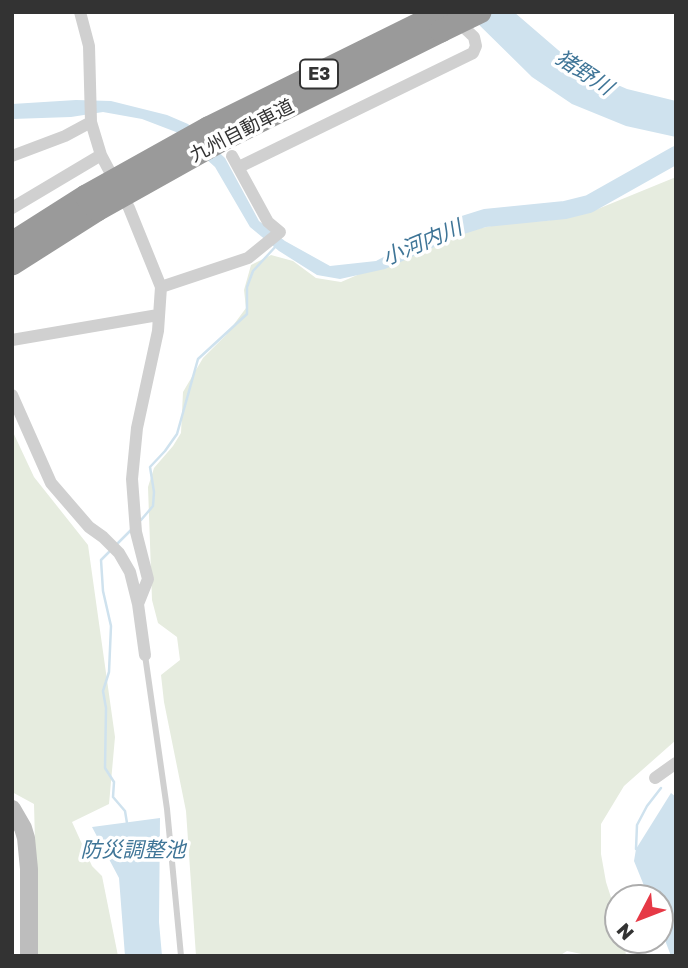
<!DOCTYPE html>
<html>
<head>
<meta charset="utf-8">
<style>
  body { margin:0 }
  #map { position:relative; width:688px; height:968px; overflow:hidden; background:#fff; font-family:"Golos Text",sans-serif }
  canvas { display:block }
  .frame { position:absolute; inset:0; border:14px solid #333; pointer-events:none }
  .north { position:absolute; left:604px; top:884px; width:70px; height:70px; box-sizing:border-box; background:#fff; border:2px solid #adadad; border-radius:50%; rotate:228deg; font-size:19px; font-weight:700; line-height:28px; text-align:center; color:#333 }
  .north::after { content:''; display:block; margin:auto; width:24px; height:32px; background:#e63946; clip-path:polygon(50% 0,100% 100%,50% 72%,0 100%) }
</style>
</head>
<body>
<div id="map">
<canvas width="688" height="968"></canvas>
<div class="frame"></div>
<div class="north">N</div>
</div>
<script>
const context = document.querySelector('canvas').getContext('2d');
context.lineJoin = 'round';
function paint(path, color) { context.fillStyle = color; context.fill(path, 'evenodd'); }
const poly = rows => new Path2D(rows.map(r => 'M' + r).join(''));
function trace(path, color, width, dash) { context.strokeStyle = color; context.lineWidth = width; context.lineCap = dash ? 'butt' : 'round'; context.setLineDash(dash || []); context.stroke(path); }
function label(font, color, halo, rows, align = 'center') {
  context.font = font + ' "Golos Text","Noto Sans JP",sans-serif'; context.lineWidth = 7; context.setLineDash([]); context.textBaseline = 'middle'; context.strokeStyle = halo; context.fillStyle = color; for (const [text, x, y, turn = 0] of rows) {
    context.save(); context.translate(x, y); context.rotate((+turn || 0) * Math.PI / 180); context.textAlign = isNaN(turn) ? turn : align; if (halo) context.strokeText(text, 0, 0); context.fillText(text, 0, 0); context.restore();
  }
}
paint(poly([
  [676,177,676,740,624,786,601,824,601,854,606,882,618,919,618,940,624,940,626,956,591,956,567,951,559,956,196,956,186,811,164,702,161,675,180,660,177,637,158,623,152,600,148,487,154,468,173,446,181,433,183,392,203,358,226,335,246,308,244,290,251,265,271,255,293,261,316,278,341,282,453,234,510,222,545,221,588,213],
  [12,430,34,477,88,545,115,737,109,804,72,822,92,866,102,876,118,956,38,956,34,804,12,792]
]), '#e6ecdf');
paint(poly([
  [466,12,514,12,579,68,627,89,676,101,676,137,626,126,572,104,532,77],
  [76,100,111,101,167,115,188,124,225,158,259,221,285,241,330,266,376,261,444,225,458,236,385,269,340,279,317,275,279,251,250,227,215,167,176,132,142,119,103,112,71,117,12,119,12,104],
  [671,793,676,797,676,956,671,956,660,927,660,898,649,898,634,861,636,849],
  [160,818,159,922,162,956,125,956,119,878,92,827]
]), '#cfe2ee');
trace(poly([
  [141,520,153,506,154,492,150,467,165,451,177,434,198,359,247,314,247,287,253,271,277,245],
  [116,545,131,530],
  [111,550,101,560,103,591,111,626,109,672,103,691,106,708,105,768,114,782,113,797,125,811,127,823],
  [636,849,637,825,647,806,661,788]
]), '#cfe2ee', 2.5);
trace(poly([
  [428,240,450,229,485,218,565,210,589,204,676,155]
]), '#cfe2ee', 18);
trace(poly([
  [145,655,167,809,181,956]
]), '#d0d0d0', 6);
trace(poly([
  [80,12,89,46,91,122,101,155,129,208,161,287,158,331,137,428,132,479,136,532,148,579,138,604],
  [12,156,65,136,91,122],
  [239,167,473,53,476,46,474,37,456,20],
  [12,208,101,155],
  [161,287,248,258,280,232,268,222,232,156],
  [12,340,158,315],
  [12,395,51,483,89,527,103,537,119,553,130,572,138,604,145,655],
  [655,778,676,763]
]), '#d0d0d0', 12);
trace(poly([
  [12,809,23,828,26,838,29,869,29,956]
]), '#bdbdbd', 18);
trace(poly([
  [208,128,443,12],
  [222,140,441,31],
  [12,243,86,196],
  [12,264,97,210]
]), '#9a9a9a', 23);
trace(poly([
  [441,31,480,12],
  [86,196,208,128],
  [97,210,222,140]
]), '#9a9a9a', 23);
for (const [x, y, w] of [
  [319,74,38]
]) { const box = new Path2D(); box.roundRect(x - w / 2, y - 14.5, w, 29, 5); context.fillStyle = '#fff'; context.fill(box); trace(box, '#333', 2); }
label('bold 18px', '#333', null, [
  ["E3",319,74]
]);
label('19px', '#333', '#fff', [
  ["九州自動車道",242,131,-27]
]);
label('italic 21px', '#3f7597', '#fff', [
  ["猪野川",584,73,33],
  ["小河内川",422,243,-23],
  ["防災調整池",133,850]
]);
</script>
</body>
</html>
